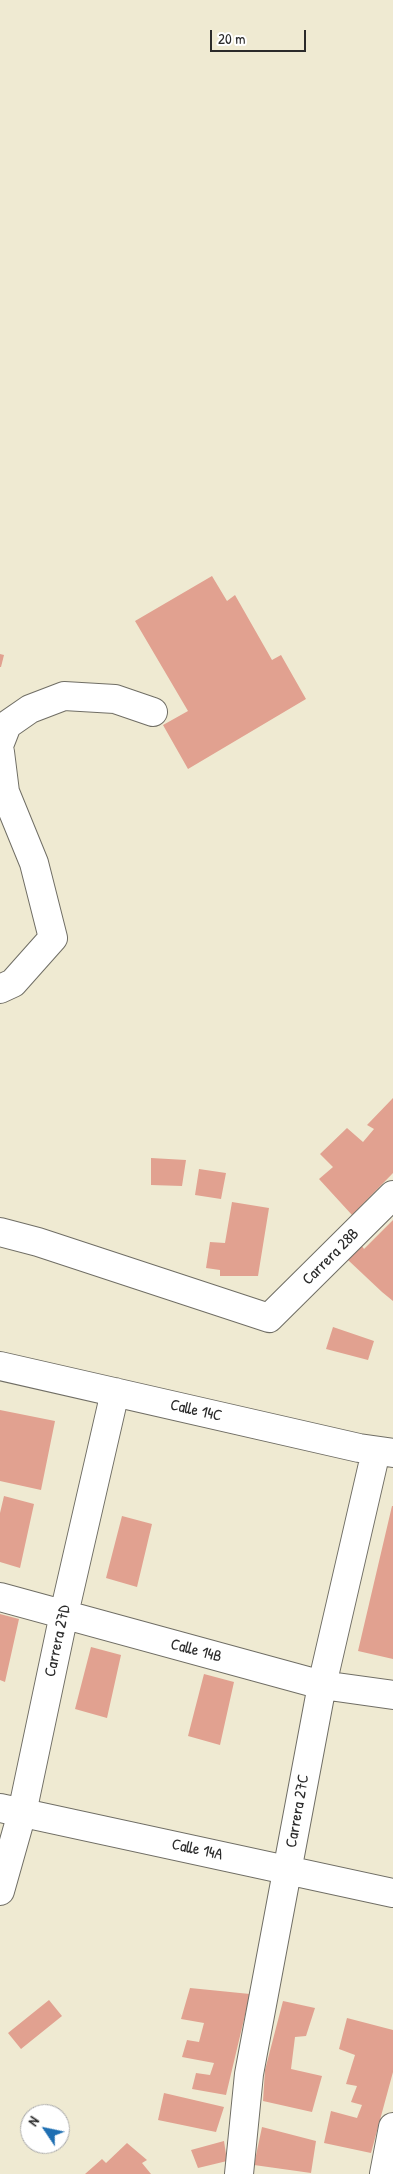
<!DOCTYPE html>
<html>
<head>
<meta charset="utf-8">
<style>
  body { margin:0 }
  #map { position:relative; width:393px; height:2174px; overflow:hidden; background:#efead2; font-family:"Patrick Hand",sans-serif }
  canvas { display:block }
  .north { position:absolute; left:20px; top:2104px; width:50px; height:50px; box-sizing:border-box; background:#fff; border:1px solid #aaa; border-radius:50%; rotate:304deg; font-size:14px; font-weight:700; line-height:20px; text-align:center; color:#2b2b2b }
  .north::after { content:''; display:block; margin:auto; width:18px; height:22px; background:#1f6fb2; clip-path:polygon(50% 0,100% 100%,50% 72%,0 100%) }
  .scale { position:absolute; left:210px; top:30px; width:96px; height:22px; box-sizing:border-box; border:2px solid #2b2b2b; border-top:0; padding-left:6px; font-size:15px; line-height:18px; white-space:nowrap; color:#2b2b2b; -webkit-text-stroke:4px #fff; paint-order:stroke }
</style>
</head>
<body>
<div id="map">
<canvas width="393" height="2174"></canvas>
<div class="north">N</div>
<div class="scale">20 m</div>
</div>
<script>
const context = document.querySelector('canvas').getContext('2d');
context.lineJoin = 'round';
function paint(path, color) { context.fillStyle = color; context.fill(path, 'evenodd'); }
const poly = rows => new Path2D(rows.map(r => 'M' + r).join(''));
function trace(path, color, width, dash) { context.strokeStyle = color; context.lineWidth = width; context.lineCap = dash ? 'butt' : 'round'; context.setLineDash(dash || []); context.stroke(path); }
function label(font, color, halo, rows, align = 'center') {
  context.font = font + ' "Patrick Hand",sans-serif'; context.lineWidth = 4; context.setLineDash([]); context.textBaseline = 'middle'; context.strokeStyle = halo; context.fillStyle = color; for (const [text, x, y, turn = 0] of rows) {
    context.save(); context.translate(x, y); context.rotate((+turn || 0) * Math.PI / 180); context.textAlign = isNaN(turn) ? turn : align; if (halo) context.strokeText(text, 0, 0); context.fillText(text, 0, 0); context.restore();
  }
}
paint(poly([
  [212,576,227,601,235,595,272,660,281,655,306,699,188,769,163,725,188,711,135,621],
  [0,654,4,655,1,667,0,667],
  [393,1098,393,1173,352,1215,319,1179,333,1167,320,1154,347,1128,363,1142,374,1129,367,1125],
  [151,1158,186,1160,182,1186,151,1185],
  [199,1169,226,1173,221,1199,195,1195],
  [232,1202,269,1208,258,1276,220,1276,220,1270,206,1268,210,1242,225,1243],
  [393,1220,393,1301,382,1292,348,1260,362,1246,364,1249],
  [333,1327,374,1341,368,1360,326,1349],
  [0,1410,55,1421,41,1490,0,1481],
  [4,1496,34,1504,20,1568,0,1562,0,1513],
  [392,1506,393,1506,393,1659,358,1651],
  [122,1516,152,1524,137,1587,106,1578],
  [0,1614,19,1619,5,1682,0,1680],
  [91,1647,121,1655,107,1718,75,1709],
  [204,1674,234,1682,220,1745,188,1736],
  [190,1988,250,1994,226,2095,192,2089,196,2073,210,2075,214,2063,182,2057,187,2040,199,2042,204,2023,181,2019],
  [49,2000,62,2016,21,2049,8,2033],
  [283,2001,315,2008,306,2036,295,2037,291,2069,322,2076,312,2112,263,2101,265,2070],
  [347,2018,393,2030,393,2072,371,2153,324,2143,331,2111,357,2118,362,2105,351,2102,357,2086,346,2084,355,2055,339,2049],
  [164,2093,224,2107,216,2132,158,2120],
  [262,2127,316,2141,311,2173,254,2165],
  [224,2141,227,2161,198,2168,191,2150],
  [127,2143,147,2160,142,2163,151,2174,85,2174,102,2159,106,2163]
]), '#e1a190');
const minor = poly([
  [0,743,7,725,30,709,64,696,115,699,153,712],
  [0,752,5,792,34,863,53,938,13,983,0,989],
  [0,1232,38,1242,269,1318,393,1195],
  [0,1366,359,1448,393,1453],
  [0,1597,322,1685,393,1695],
  [0,1808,393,1893],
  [0,1891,22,1813,64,1614,115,1392],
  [239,2174,249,2074,322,1685,376,1451],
  [384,2174,393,2127]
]);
trace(minor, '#706e65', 30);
trace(minor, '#fff', 28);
label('16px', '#2b2b2b', '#fff', [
  ["Carrera 28B",331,1257,-45],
  ["Calle 14C",196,1411,13],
  ["Carrera 27D",58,1641,-78],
  ["Calle 14B",196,1651,15],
  ["Carrera 27C",298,1811,-80],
  ["Calle 14A",197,1850,12]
]);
</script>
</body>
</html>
